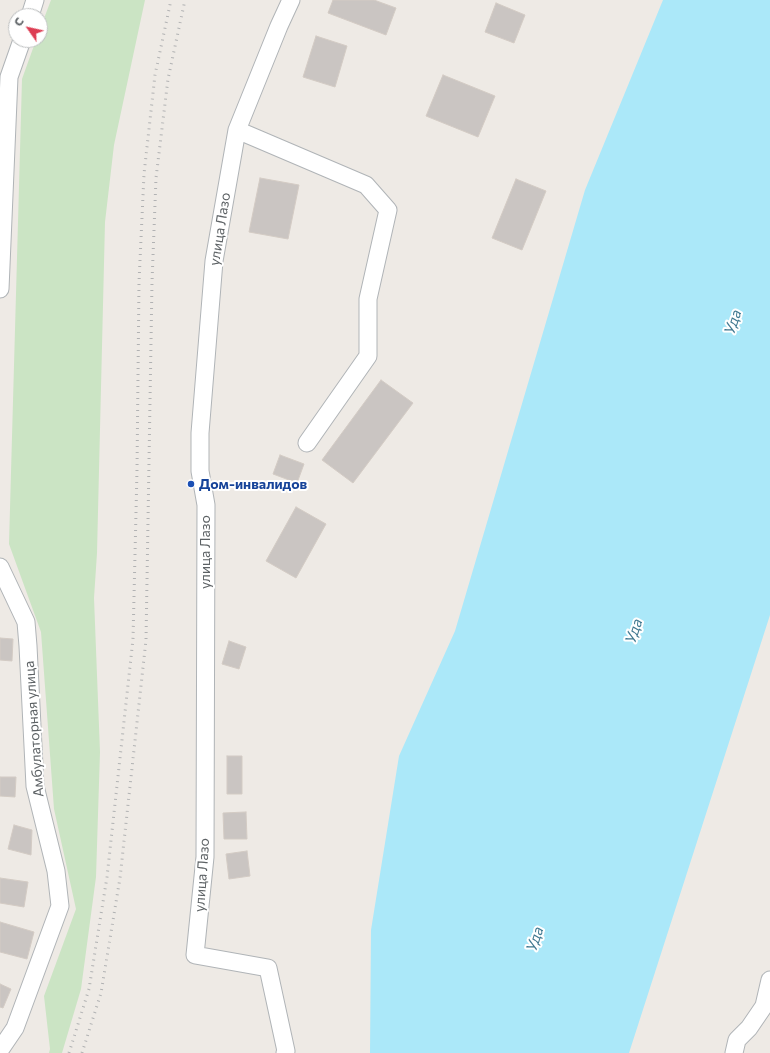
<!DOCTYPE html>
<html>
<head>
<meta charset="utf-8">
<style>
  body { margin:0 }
  #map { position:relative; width:770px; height:1053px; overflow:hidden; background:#eeeae5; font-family:Commissioner,sans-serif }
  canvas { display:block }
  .north { position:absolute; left:8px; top:8px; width:40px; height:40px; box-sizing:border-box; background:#fff; border:1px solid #bec0c1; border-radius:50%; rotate:304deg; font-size:11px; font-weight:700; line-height:16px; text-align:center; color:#5d6265 }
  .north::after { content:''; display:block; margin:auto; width:14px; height:18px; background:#dd3d53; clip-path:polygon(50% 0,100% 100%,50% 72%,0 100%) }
</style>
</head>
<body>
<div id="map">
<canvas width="770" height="1053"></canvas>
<div class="north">С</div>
</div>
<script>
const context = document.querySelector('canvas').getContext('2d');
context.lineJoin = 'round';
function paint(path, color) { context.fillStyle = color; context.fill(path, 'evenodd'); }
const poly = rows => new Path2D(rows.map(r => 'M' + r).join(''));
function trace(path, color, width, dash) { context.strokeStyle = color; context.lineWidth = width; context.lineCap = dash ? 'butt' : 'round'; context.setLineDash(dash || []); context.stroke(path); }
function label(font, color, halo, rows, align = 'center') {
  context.font = font + ' Commissioner,sans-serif'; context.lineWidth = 4; context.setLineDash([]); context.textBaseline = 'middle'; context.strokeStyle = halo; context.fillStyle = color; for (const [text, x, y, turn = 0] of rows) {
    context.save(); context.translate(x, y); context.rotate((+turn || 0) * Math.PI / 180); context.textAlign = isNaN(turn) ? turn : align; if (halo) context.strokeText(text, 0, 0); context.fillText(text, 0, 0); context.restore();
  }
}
paint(poly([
  [51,0,145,0,114,145,105,222,97,553,94,598,100,752,96,877,81,989,62,1053,49,1053,50,1049,44,996,76,909,54,809,41,632,9,544,22,79,36,40,40,40,40,29]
]), '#cbe4c4');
paint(poly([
  [663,0,770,0,770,615,629,1053,370,1053,371,930,399,756,455,631,585,190]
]), '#abe8f9');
const building = poly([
  [333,0,374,0,396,8,386,35,328,13,333,0],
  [496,3,525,15,514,43,485,32,496,3],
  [316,36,347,46,335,87,303,77,316,36],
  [443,75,495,96,478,137,426,116,443,75],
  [260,178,299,185,288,239,249,232,260,178],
  [516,179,546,191,522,250,492,238,516,179],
  [381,380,413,403,353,483,322,460,381,380],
  [280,455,304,464,297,483,273,474,280,455],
  [296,507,326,524,296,578,266,561,296,507],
  [0,638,13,639,12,661,0,660,0,638],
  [229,641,246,647,239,669,222,664,229,641],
  [227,756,242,756,242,794,227,794,227,756],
  [0,777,16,777,15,797,0,796,0,777],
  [246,812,247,839,224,839,223,813,246,812],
  [14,825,32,830,31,855,8,849,14,825],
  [247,851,250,876,229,879,226,854,247,851],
  [0,878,28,882,24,907,0,903,0,878],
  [0,922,34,932,27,959,0,952,0,922],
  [0,984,11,989,3,1008,0,1007,0,984]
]);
paint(building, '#cac5c2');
trace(building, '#d3cbc4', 1);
const minor = poly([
  [30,16,35,0],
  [237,130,366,185,388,210,368,299,368,356,307,443],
  [0,289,9,77,22,40],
  [0,567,26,622,28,646,35,786,56,871,60,906,15,1028,0,1050],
  [285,1053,286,1051,268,968,195,955,205,857,206,505,200,471,200,433,214,261,237,130,279,26,291,0],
  [734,1053,737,1040,749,1028,764,1006,770,980]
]);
trace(minor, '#b0b4b7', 19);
trace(minor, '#fff', 17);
trace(poly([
  [69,1053,89,989,107,877,133,639,137,470,139,282,144,174,155,75,171,0],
  [82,1053,101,993,120,878,146,640,152,282,156,178,168,79,185,0]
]), '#b1b2b3', 3, [1, 5]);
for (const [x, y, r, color] of [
  [191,484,4,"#1a4fb4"]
]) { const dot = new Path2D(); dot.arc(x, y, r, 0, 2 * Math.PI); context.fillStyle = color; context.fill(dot); trace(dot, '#fff', 1.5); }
label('14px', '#5d6265', '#fff', [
  ["улица Лазо",220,229,-81],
  ["улица Лазо",205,552,-90],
  ["Амбулаторная улица",34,729,-94],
  ["улица Лазо",202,875,-86]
]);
label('bold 14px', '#164399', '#fff', [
  ["Дом-инвалидов",199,484]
], 'left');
label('italic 15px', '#407890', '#fff', [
  ["Уда",733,322,-72],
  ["Уда",634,631,-72],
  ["Уда",535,939,-72]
]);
</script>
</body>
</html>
